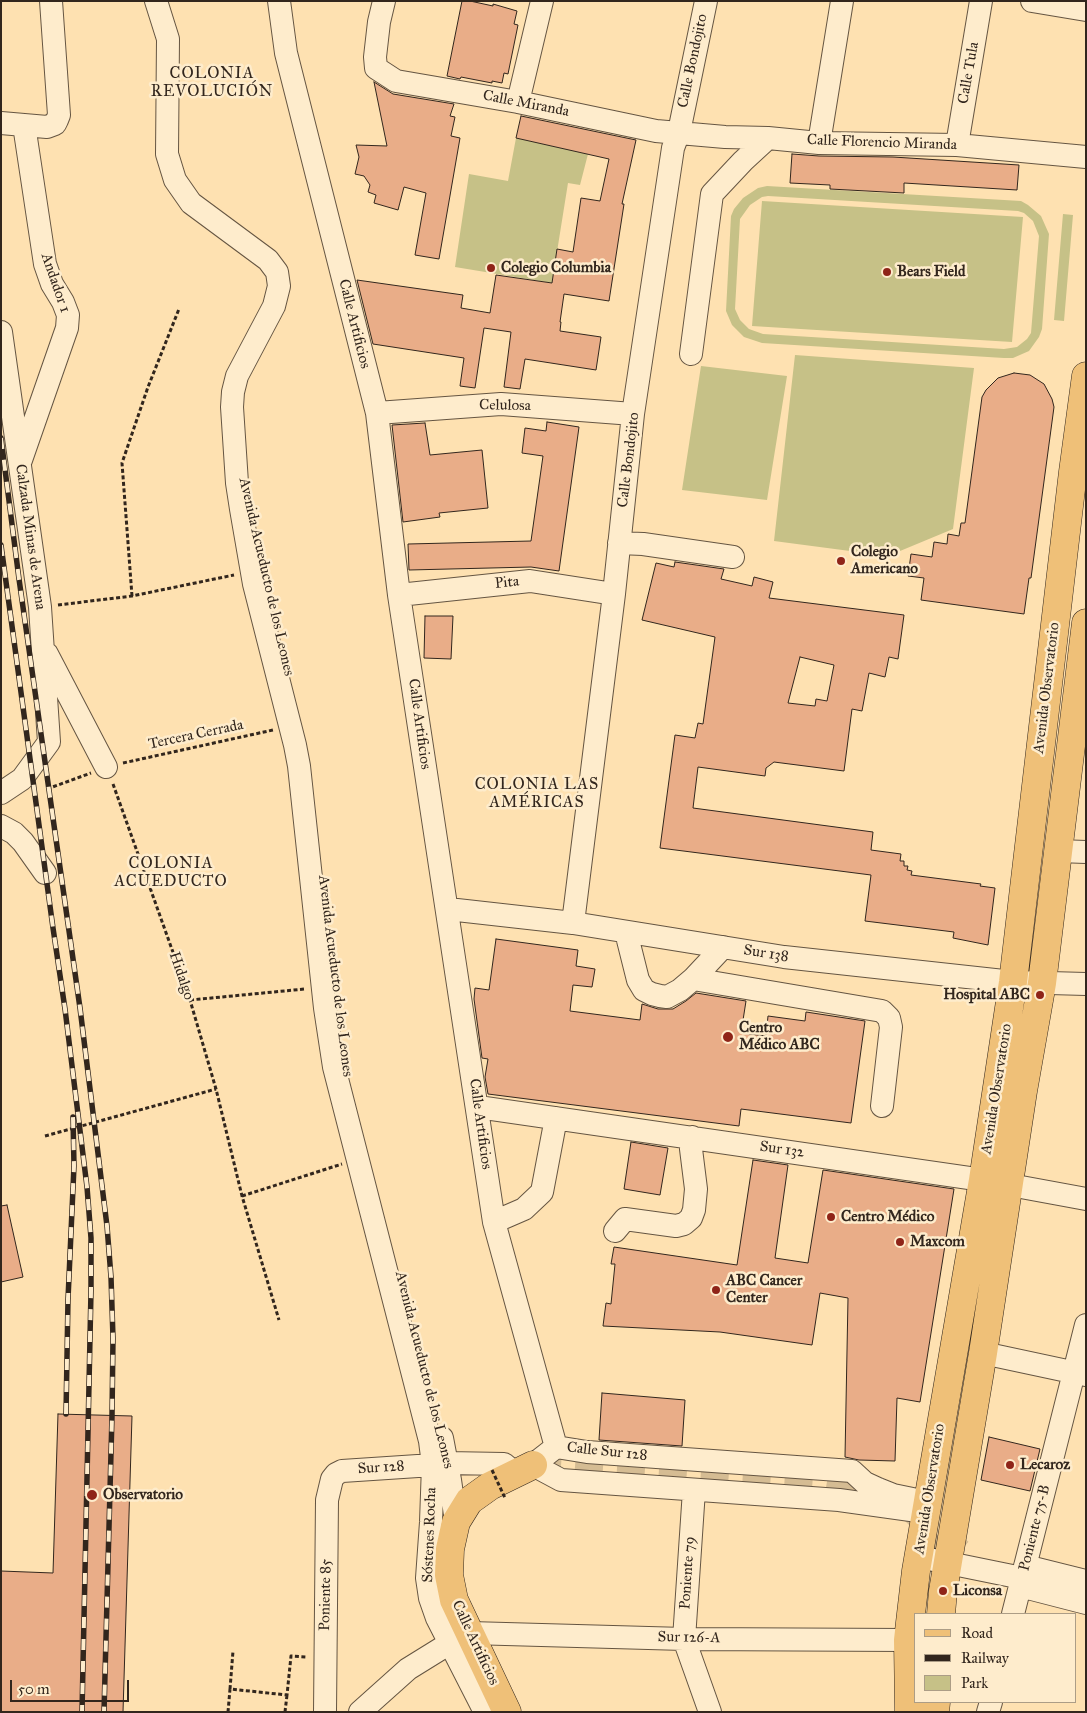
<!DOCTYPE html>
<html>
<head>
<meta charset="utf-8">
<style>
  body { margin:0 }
  #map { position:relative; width:1087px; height:1713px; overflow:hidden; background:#fee1b1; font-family:"IM FELL Great Primer",serif }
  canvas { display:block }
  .frame { position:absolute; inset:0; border:2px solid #32261d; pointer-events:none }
  .legend { position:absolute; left:914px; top:1613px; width:162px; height:90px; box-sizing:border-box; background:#feeccc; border:1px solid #ac9d86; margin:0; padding:6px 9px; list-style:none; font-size:15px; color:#32261d }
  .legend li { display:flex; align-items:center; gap:10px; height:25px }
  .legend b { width:25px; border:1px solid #ac9d86 }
  .scale { position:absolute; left:10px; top:1680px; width:119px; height:22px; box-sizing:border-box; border:2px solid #32261d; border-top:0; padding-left:6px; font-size:15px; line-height:18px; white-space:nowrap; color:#32261d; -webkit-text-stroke:4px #feeccc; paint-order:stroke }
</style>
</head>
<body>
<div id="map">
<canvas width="1087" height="1713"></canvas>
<div class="frame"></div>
<ul class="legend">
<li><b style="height:6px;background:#efc078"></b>Road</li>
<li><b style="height:6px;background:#32261d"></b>Railway</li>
<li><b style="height:14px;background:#c6c187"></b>Park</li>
</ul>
<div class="scale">50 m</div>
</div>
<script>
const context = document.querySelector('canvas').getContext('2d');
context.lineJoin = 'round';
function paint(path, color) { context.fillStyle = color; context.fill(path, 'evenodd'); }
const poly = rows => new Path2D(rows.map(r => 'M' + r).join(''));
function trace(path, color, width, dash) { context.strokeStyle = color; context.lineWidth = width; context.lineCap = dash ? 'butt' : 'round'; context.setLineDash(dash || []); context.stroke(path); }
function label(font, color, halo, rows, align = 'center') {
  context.font = font + ' "IM FELL Great Primer",serif'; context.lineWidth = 5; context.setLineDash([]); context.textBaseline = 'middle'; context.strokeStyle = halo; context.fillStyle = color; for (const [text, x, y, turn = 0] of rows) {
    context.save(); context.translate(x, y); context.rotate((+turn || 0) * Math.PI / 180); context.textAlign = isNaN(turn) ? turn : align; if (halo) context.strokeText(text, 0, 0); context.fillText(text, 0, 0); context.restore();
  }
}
paint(poly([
  [516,138,588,154,580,185,568,183,552,283,455,267,469,174,508,181],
  [767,186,1021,201,1028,205,1041,216,1049,234,1042,329,1039,337,1029,351,1013,358,1004,358,762,343,744,337,732,325,726,311,731,216,734,209,743,198,758,188],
  [768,196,1018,211,1024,213,1033,221,1039,236,1031,333,1027,339,1017,347,1004,349,763,334,749,329,740,320,735,309,740,219,750,205,762,197],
  [762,201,1023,217,1012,342,752,326],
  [1063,214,1073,215,1064,321,1054,320],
  [795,355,974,368,953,529,888,556,774,541],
  [701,366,787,376,767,500,682,490]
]), '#c6c187');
const building = poly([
  [462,1,470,1,493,6,493,4,517,11,514,24,518,25,508,74,504,73,502,83,492,81,492,83,461,77,460,79,447,76,462,1],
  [374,82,393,94,454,104,450,116,455,117,451,136,460,138,439,259,415,255,426,193,404,187,398,210,374,203,376,195,368,192,370,185,364,176,355,174,359,157,356,145,387,146,374,82],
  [521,116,636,140,622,204,624,204,609,301,564,294,560,322,561,322,560,331,601,337,596,370,525,359,520,389,504,387,511,332,484,328,475,388,460,386,464,358,373,344,357,280,463,295,461,308,490,313,496,275,552,283,557,249,573,252,581,198,600,201,609,159,516,138,521,116],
  [792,154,819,156,893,157,1019,165,1017,190,904,183,904,193,830,189,830,185,790,183,792,154],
  [1014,373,1030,375,1044,384,1052,399,1054,407,1031,578,1029,578,1024,614,921,600,924,578,908,576,911,554,932,557,934,542,947,544,948,534,959,536,961,523,965,523,982,397,986,390,998,378,1014,373],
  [547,422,579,427,559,571,531,567,409,570,408,544,531,541,543,456,522,453,525,428,546,431,547,422],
  [425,423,430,455,482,450,488,508,439,513,440,517,403,522,392,425,425,423],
  [675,562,724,569,721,579,752,586,754,577,773,582,769,598,904,615,898,659,889,657,885,677,869,673,862,711,852,709,844,771,774,762,766,768,765,776,698,767,693,808,873,832,871,850,901,854,900,861,904,861,904,866,908,866,907,870,912,871,911,875,981,884,980,886,995,888,988,945,953,938,954,932,865,921,871,875,660,848,675,735,695,738,698,723,703,724,715,637,642,620,656,563,674,567,675,562],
  [800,657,834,665,827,701,816,699,815,706,788,703,800,657],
  [425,616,453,616,451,659,424,658,425,616],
  [496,939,578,950,576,966,595,969,592,987,573,985,570,1011,640,1020,642,1004,658,1009,673,1009,686,1001,696,993,746,1001,741,1033,766,1036,768,1016,805,1021,806,1012,865,1021,851,1123,741,1109,739,1126,488,1094,485,1077,488,1059,482,1058,474,999,475,988,489,990,496,939],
  [631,1142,668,1148,660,1195,624,1189,631,1142],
  [753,1160,788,1165,775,1258,808,1263,823,1170,954,1189,920,1402,897,1398,895,1461,859,1460,845,1457,848,1298,820,1293,812,1345,720,1332,603,1326,606,1303,611,1304,615,1264,611,1264,614,1247,737,1265,753,1160],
  [7,1205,23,1277,1,1282,1,1206,7,1205],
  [602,1393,685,1400,682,1446,599,1440,602,1393],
  [58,1414,132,1416,123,1712,1,1712,1,1571,53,1573,58,1414],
  [989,1437,1040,1449,1030,1491,981,1480,989,1437]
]);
paint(building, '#e9ad88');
trace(building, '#32261d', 1);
trace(poly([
  [533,1465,818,1485,883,1496,901,1502,914,1510,939,1535,967,1559]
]), '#d5bc93', 28, [28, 14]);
const minor = poly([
  [156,1,168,39,167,154,175,180,191,203,268,260,277,272,279,286,274,306,237,376,233,392,232,407,237,483,241,509,254,584,295,745,299,766,325,1008,334,1067,430,1441,433,1465,431,1522,427,1578,430,1598,437,1618,485,1712],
  [279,1,286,53,377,413,399,595,494,1222,556,1447],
  [384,1,379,22,375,57,376,68,396,81,518,102,656,131,725,137,768,138,819,143,957,145,1086,157],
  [1032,1,1086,10],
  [518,102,542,1],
  [1,123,47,127,55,124,57,120,59,115,51,1],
  [819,143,842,1],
  [957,145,981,1],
  [1,332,40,607,49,742,22,779,1,793],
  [691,354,712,194,743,161,768,138],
  [377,413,501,404,633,414],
  [21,460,67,328,68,315,63,302,52,284,45,264,24,125],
  [619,543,643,544,733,557],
  [399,595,530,581,614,594],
  [47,654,106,767],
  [1,826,14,833,23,842,45,873],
  [1058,851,1086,852],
  [448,909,573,923,784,957,1013,982,1086,984],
  [573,923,614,594,633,414,673,148,679,132,706,1],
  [626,932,638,980,644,990,652,994,660,996,667,997,680,990,693,979,723,947],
  [693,979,882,1011,889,1018,891,1027,882,1106],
  [478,1107,983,1180,1086,1199],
  [494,1222,524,1209,542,1192,556,1118],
  [615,1231,625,1219,676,1226,684,1224,691,1218,694,1210,696,1189,691,1149,692,1137],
  [983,1353,1086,1375],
  [442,1438,450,1480,456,1522],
  [447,1463,504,1464,516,1474],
  [694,1490,684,1639,710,1712],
  [925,1512,839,1500,561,1480,533,1465,556,1447,587,1452,852,1471,865,1483,878,1489,893,1495,927,1502],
  [919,1557,1022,1578],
  [1025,1566,1086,1581],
  [1019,1591,1020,1586,1086,1603],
  [1013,1614,1086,1325],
  [470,1633,684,1639,908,1640],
  [325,1712,327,1500,332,1479,336,1474,342,1471,433,1465],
  [360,1712,408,1669,450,1643],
  [988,1712,991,1702]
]);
const major = poly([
  [941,1614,943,1591,983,1353,1023,1091,1042,983,1086,623],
  [507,1712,454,1600,449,1575,450,1549,456,1522,469,1501,490,1486,533,1465],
  [909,1712,908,1640,916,1571,983,1180,1013,982,1073,472,1086,376],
  [935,1712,936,1702]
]);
trace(minor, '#655542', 24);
trace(major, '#32261d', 29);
trace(poly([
  [132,596,122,463,148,387,179,309],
  [58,605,132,596,234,575],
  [123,763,273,730],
  [113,784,190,1000,216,1089,242,1196,279,1320],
  [47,789,91,773],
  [190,1000,305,989],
  [45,1136,216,1089],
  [242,1196,342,1164],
  [230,1689,233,1651],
  [228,1712,230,1689,287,1695,291,1656,307,1657],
  [285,1712,287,1695]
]), '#32261d', 3, [4, 2.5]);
trace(minor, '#feeccc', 22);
trace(major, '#efc078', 28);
const rail = poly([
  [1,438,19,579,80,1008,107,1226,111,1277,113,1338,112,1416,104,1712],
  [1,545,53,928,65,1009,87,1187,91,1238,91,1291,82,1712],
  [66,1414,68,1299,74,1166,73,1117]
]);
trace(rail, '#32261d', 5.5);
trace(rail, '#feeccc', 4, [11]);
trace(poly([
  [492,1470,505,1498]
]), '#32261d', 3, [4, 2.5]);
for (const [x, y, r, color] of [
  [491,268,5,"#8f2418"],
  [887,272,5,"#8f2418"],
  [841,561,5,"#8f2418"],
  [1040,995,5,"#8f2418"],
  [728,1037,6,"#8f2418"],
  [831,1217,5,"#8f2418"],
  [900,1242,5,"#8f2418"],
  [716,1290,5,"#8f2418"],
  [1010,1465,5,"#8f2418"],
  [92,1495,6,"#8f2418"],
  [943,1591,5,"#8f2418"]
]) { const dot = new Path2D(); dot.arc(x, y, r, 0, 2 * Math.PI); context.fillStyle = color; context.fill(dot); trace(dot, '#feeccc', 2); }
label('15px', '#32261d', '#feeccc', [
  ["Calle Bondojito",693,61,-78],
  ["Calle Tula",969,73,-80],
  ["Calle Miranda",526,104,11],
  ["Calle Florencio Miranda",882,143,2],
  ["Andador 1",55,283,71],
  ["Calle Artificios",354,324,76],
  ["Celulosa",505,406,1],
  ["Calle Bondojito",629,460,-83],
  ["Calzada Minas de Arena",30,537,82],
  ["Avenida Acueducto de los Leones",266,577,77],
  ["Pita",507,583,-6],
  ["Avenida Observatorio",1047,688,-83],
  ["Calle Artificios",419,724,82],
  ["Tercera Cerrada",196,735,-12],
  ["Sur 138",766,954,9],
  ["Hidalgo",181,976,71],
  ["Avenida Acueducto de los Leones",335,976,83],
  ["Avenida Observatorio",997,1089,-81],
  ["Calle Artificios",480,1124,82],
  ["Sur 132",782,1150,8],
  ["Avenida Acueducto de los Leones",424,1370,76],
  ["Calle Sur 128",607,1452,6],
  ["Sur 128",381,1468,-4],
  ["Avenida Observatorio",930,1489,-81],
  ["Poniente 75-B",1035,1528,-76],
  ["Sóstenes Rocha",430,1535,-88],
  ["Poniente 79",688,1573,-86],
  ["Poniente 85",326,1595,-89],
  ["Sur 126-A",689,1638,1],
  ["Calle Artificios",475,1643,65]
]);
label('bold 15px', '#32261d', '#feeccc', [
  ["Colegio Columbia",501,268],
  ["Bears Field",897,272],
  ["Colegio",851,552],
  ["Americano",851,569],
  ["Hospital ABC",1030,995,"right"],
  ["Centro",739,1028],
  ["Médico ABC",739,1045],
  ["Centro Médico",841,1217],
  ["Maxcom",910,1242],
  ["ABC Cancer",726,1281],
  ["Center",726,1298],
  ["Lecaroz",1020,1465],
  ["Observatorio",103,1495],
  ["Liconsa",953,1591]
], 'left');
context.letterSpacing = '1px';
label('16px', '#32261d', '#feeccc', [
  ["COLONIA",212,74],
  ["REVOLUCIÓN",212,92],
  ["COLONIA LAS",537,785],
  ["AMÉRICAS",537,803],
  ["COLONIA",171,864],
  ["ACUEDUCTO",171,882]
]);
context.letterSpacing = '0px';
</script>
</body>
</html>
